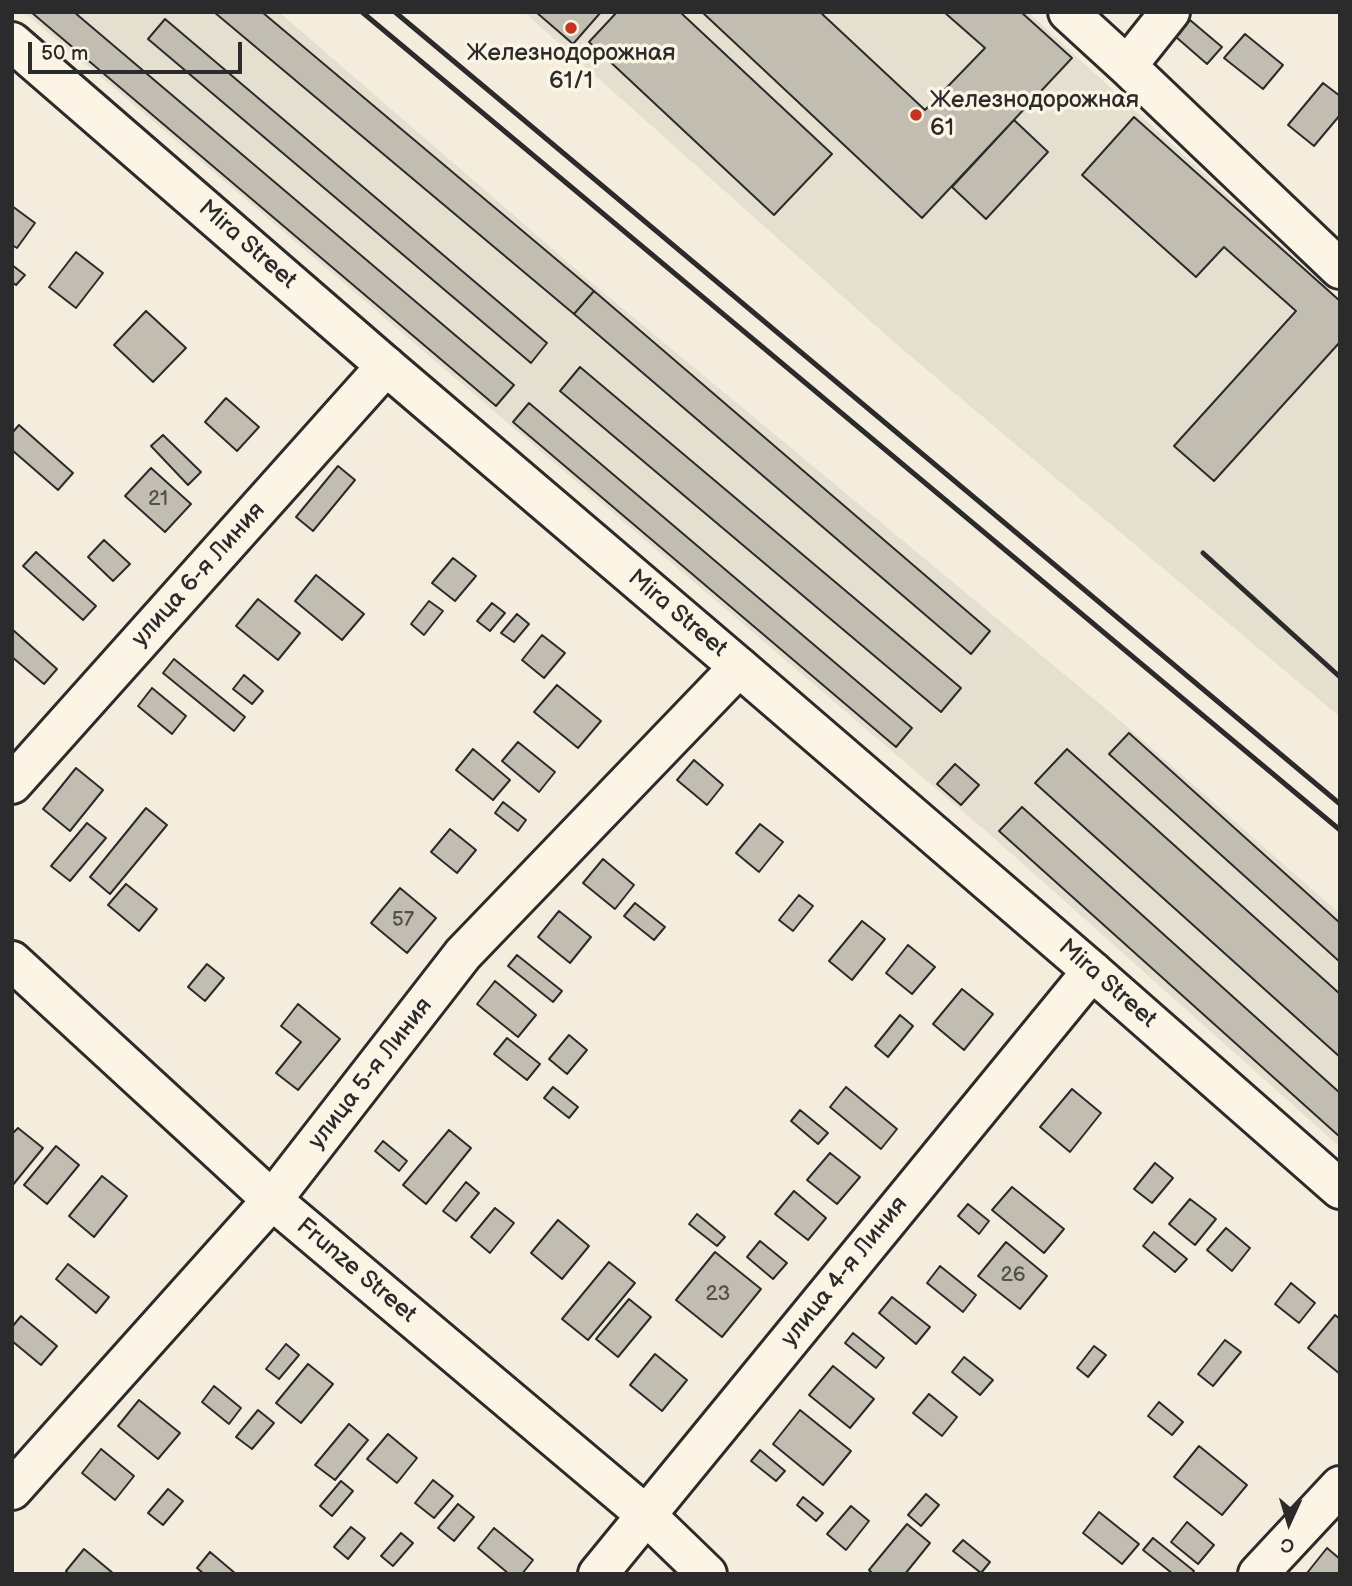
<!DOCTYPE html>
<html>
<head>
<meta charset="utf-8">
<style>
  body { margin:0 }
  #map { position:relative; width:1352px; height:1586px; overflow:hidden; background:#f4edde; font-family:"Balsamiq Sans",sans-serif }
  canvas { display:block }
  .frame { position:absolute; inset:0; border:14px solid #2b2b2b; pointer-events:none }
  .north { position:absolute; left:1254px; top:1488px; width:70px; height:70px; -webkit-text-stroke:5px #fcf5e5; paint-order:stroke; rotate:184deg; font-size:19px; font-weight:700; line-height:28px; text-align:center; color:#2b2b2b }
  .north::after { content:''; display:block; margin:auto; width:24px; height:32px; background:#2b2b2b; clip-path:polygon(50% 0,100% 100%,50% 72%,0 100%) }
  .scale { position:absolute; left:28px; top:42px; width:214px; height:32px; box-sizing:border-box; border:4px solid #2b2b2b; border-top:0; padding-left:9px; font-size:21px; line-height:24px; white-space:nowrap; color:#2b2b2b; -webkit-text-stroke:5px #fcf5e5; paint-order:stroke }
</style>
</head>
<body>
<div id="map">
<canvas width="1352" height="1586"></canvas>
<div class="frame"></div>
<div class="north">С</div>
<div class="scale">50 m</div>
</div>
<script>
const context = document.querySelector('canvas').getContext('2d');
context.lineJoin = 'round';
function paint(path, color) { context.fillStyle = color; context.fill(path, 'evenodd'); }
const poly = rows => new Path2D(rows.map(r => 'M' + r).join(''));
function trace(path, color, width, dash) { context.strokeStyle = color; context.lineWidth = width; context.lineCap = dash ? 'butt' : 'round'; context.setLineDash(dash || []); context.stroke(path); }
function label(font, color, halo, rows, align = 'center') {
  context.font = font + ' "Balsamiq Sans",sans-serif'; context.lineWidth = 7; context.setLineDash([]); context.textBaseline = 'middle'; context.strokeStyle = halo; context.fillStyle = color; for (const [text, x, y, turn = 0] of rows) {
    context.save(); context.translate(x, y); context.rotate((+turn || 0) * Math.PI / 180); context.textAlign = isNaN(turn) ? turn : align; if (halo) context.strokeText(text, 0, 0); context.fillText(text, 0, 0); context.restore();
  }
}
paint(poly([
  [24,12,279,12,592,283,1129,728,1340,914,1340,1147,995,839,243,197],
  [524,12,1028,12,1340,299,1340,717,895,343]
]), '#e5dfd0');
const building = poly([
  [31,12,74,12,514,385,496,406,31,12],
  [214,12,262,12,594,291,574,314,214,12],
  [536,12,601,12,573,44,536,12],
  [617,12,680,12,832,154,774,215,589,42,617,12],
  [702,12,820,12,925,110,985,48,944,12,1021,12,1072,58,922,218,702,12],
  [165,19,547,343,531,363,148,39,165,19],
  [1190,20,1222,47,1207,64,1176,37,1190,20],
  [1245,34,1283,65,1263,89,1224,58,1245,34],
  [1323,83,1340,96,1340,115,1314,146,1288,125,1323,83],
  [1134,117,1340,301,1340,342,1214,481,1174,446,1296,311,1224,247,1196,277,1082,175,1134,117],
  [1014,120,1048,152,986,219,952,187,1014,120],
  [12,206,35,223,17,248,12,245,12,206],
  [76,252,103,273,76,308,49,287,76,252],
  [12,265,25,275,16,285,12,282,12,265],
  [594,291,990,631,971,654,574,314,594,291],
  [146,311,186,348,153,382,114,345,146,311],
  [580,367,961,688,941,712,560,391,580,367],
  [226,398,259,427,237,451,205,422,226,398],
  [529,403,912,728,896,747,513,422,529,403],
  [19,425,73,473,58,490,12,450,12,433,19,425],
  [163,435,201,472,188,485,151,446,163,435],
  [338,466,355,480,313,531,296,517,338,466],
  [151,468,191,504,165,532,125,496,151,468],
  [104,540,130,564,113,581,88,557,104,540],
  [36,552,96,606,83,620,23,566,36,552],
  [453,558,476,576,455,601,432,583,453,558],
  [316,575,364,614,342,640,295,601,316,575],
  [258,599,300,633,278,660,236,626,258,599],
  [429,601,443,611,424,635,411,624,429,601],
  [492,603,505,613,490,631,477,621,492,603],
  [517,614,529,624,514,642,501,633,517,614],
  [13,630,57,669,44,684,12,657,13,630],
  [542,635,565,653,544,678,522,660,542,635],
  [174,659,245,717,234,731,163,673,174,659],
  [244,675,263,691,252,704,233,689,244,675],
  [557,685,601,721,578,748,534,712,557,685],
  [152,688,186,716,172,734,138,706,152,688],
  [1129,733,1340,923,1340,962,1109,754,1129,733],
  [518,742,555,772,539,792,502,761,518,742],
  [473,749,510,780,493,800,456,770,473,749],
  [1067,749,1340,994,1340,1057,1035,783,1067,749],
  [694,760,723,785,707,805,677,780,694,760],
  [955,764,979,785,961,805,937,784,955,764],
  [76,768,103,790,70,831,43,809,76,768],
  [503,802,526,820,518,831,495,813,503,802],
  [1022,807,1340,1093,1340,1137,999,831,1022,807],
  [146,808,167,825,110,894,90,877,146,808],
  [87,823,106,838,70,881,51,866,87,823],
  [760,824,783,842,759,872,736,853,760,824],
  [450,829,476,850,457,873,431,852,450,829],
  [603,859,634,885,615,909,583,883,603,859],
  [126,884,157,909,139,931,108,905,126,884],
  [400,888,436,918,407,953,371,923,400,888],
  [799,895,813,906,793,931,779,920,799,895],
  [635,903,665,927,654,940,624,916,635,903],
  [559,911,591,937,570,963,538,937,559,911],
  [862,921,885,939,852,980,829,961,862,921],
  [908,945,935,967,912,994,886,973,908,945],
  [517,955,562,991,553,1002,508,966,517,955],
  [207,964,224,978,205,1001,188,987,207,964],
  [495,981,536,1015,518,1037,477,1004,495,981],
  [962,989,993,1014,964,1050,933,1024,962,989],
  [298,1004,340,1039,298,1090,276,1073,301,1042,281,1026,298,1004],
  [900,1015,913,1026,888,1057,875,1046,900,1015],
  [569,1035,587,1050,567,1074,549,1059,569,1035],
  [507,1038,540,1064,527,1080,494,1054,507,1038],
  [553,1087,578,1107,569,1118,544,1098,553,1087],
  [846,1087,897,1129,881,1149,830,1107,846,1087],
  [1072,1089,1101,1113,1070,1152,1040,1127,1072,1089],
  [800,1110,828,1133,818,1144,791,1121,800,1110],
  [18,1128,43,1148,12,1186,12,1134,18,1128],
  [449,1130,471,1148,426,1204,403,1185,449,1130],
  [383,1141,407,1161,399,1171,375,1151,383,1141],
  [56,1146,79,1165,47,1204,24,1185,56,1146],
  [830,1153,860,1177,837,1204,807,1180,830,1153],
  [1155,1163,1173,1178,1152,1203,1134,1189,1155,1163],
  [102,1176,127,1196,94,1237,69,1216,102,1176],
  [466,1182,479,1193,456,1221,443,1211,466,1182],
  [1012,1187,1064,1229,1044,1253,992,1210,1012,1187],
  [794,1191,826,1218,808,1240,775,1214,794,1191],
  [1190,1199,1216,1219,1195,1245,1169,1224,1190,1199],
  [968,1204,989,1221,979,1234,958,1216,968,1204],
  [495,1208,514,1223,490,1253,471,1237,495,1208],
  [697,1214,725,1237,717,1246,689,1224,697,1214],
  [558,1220,589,1246,562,1279,531,1253,558,1220],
  [1226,1228,1250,1248,1232,1271,1207,1250,1226,1228],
  [1154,1232,1187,1259,1175,1272,1143,1246,1154,1232],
  [760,1241,787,1263,773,1279,747,1257,760,1241],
  [1006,1242,1047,1276,1020,1309,978,1276,1006,1242],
  [715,1252,761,1289,722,1337,676,1300,715,1252],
  [609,1262,635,1283,588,1340,562,1319,609,1262],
  [68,1264,109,1297,96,1313,56,1279,68,1264],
  [940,1266,976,1295,963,1312,927,1283,940,1266],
  [1291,1283,1315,1303,1299,1323,1275,1304,1291,1283],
  [892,1297,930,1327,916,1344,879,1313,892,1297],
  [629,1299,651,1317,618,1357,596,1339,629,1299],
  [1335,1315,1340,1319,1340,1374,1308,1348,1335,1315],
  [21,1316,57,1346,41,1365,12,1341,12,1327,21,1316],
  [853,1333,884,1358,876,1368,845,1343,853,1333],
  [1225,1340,1241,1352,1213,1386,1198,1374,1225,1340],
  [286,1344,299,1355,279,1379,266,1369,286,1344],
  [1094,1346,1106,1355,1088,1377,1077,1368,1094,1346],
  [655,1354,687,1380,662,1411,630,1385,655,1354],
  [964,1357,993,1380,980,1395,952,1372,964,1357],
  [308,1364,333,1384,301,1423,276,1403,308,1364],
  [833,1366,874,1399,850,1428,809,1395,833,1366],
  [214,1386,241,1408,229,1424,202,1402,214,1386],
  [929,1394,957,1417,942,1436,913,1413,929,1394],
  [139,1400,180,1433,158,1459,118,1426,139,1400],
  [1159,1402,1183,1422,1172,1435,1148,1416,1159,1402],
  [258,1410,274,1423,252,1449,236,1437,258,1410],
  [800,1410,851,1451,823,1485,773,1444,800,1410],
  [349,1424,368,1440,335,1480,315,1465,349,1424],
  [388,1434,417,1458,397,1483,367,1459,388,1434],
  [1199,1446,1247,1485,1222,1515,1174,1477,1199,1446],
  [101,1449,134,1476,115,1500,82,1473,101,1449],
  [760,1450,785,1471,776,1481,751,1461,760,1450],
  [433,1480,453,1496,434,1518,415,1503,433,1480],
  [341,1481,353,1491,332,1516,320,1506,341,1481],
  [168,1489,183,1501,163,1525,148,1513,168,1489],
  [926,1494,939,1505,921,1526,908,1515,926,1494],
  [803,1497,823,1513,816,1521,797,1505,803,1497],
  [458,1504,474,1517,454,1541,438,1528,458,1504],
  [851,1506,869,1521,846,1550,827,1534,851,1506],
  [1099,1512,1139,1544,1122,1564,1083,1533,1099,1512],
  [1187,1522,1214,1545,1198,1564,1171,1542,1187,1522],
  [907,1524,930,1543,905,1574,873,1574,869,1570,907,1524],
  [351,1527,365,1538,348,1559,334,1547,351,1527],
  [494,1528,533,1560,522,1574,509,1574,478,1548,494,1528],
  [401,1533,413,1543,393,1566,381,1556,401,1533],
  [1153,1538,1194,1571,1192,1574,1173,1574,1143,1550,1153,1538],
  [963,1540,990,1562,981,1573,953,1551,963,1540],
  [1327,1548,1340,1559,1340,1574,1308,1574,1307,1573,1327,1548],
  [84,1549,114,1574,69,1574,66,1571,84,1549],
  [210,1552,236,1574,204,1574,197,1568,210,1552]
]);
paint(building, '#c2bdb1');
trace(building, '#2b2b2b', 2);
const minor = poly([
  [1068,12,1127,66,1340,269],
  [1127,66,1170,12],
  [12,784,386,366],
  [12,961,272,1200,646,1515,707,1574],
  [12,1490,272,1200,463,954,739,667],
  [598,1574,1092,971],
  [1258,1574,1340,1486]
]);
const major = poly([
  [12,42,386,366,739,667,1092,971,1340,1189]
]);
trace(minor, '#2b2b2b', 44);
trace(major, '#2b2b2b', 44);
trace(minor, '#fcf5e5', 38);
trace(major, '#fcf5e5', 38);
trace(poly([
  [362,12,1340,830],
  [395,12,1340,804],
  [1203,553,1340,677]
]), '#2b2b2b', 5);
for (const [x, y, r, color] of [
  [571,28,7,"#c8321e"],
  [916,115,7,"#c8321e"]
]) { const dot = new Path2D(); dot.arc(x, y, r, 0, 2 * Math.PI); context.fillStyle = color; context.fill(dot); trace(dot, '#fcf5e5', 2.5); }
label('21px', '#51504c', null, [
  ["21",158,500],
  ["57",403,921],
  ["26",1013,1276],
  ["23",718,1295]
]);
label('24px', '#2b2b2b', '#fcf5e5', [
  ["Железнодорожная",571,54],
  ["61/1",571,82],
  ["Железнодорожная",930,101,"left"],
  ["61",930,129,"left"]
]);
label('24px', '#2b2b2b', '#fcf5e5', [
  ["Mira Street",247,245,41],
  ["улица 6-я Линия",199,575,-48],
  ["Mira Street",677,614,40],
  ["Mira Street",1107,984,41],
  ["улица 5-я Линия",371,1074,-52],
  ["Frunze Street",356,1271,40],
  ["улица 4-я Линия",845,1272,-51]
]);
</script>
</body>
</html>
